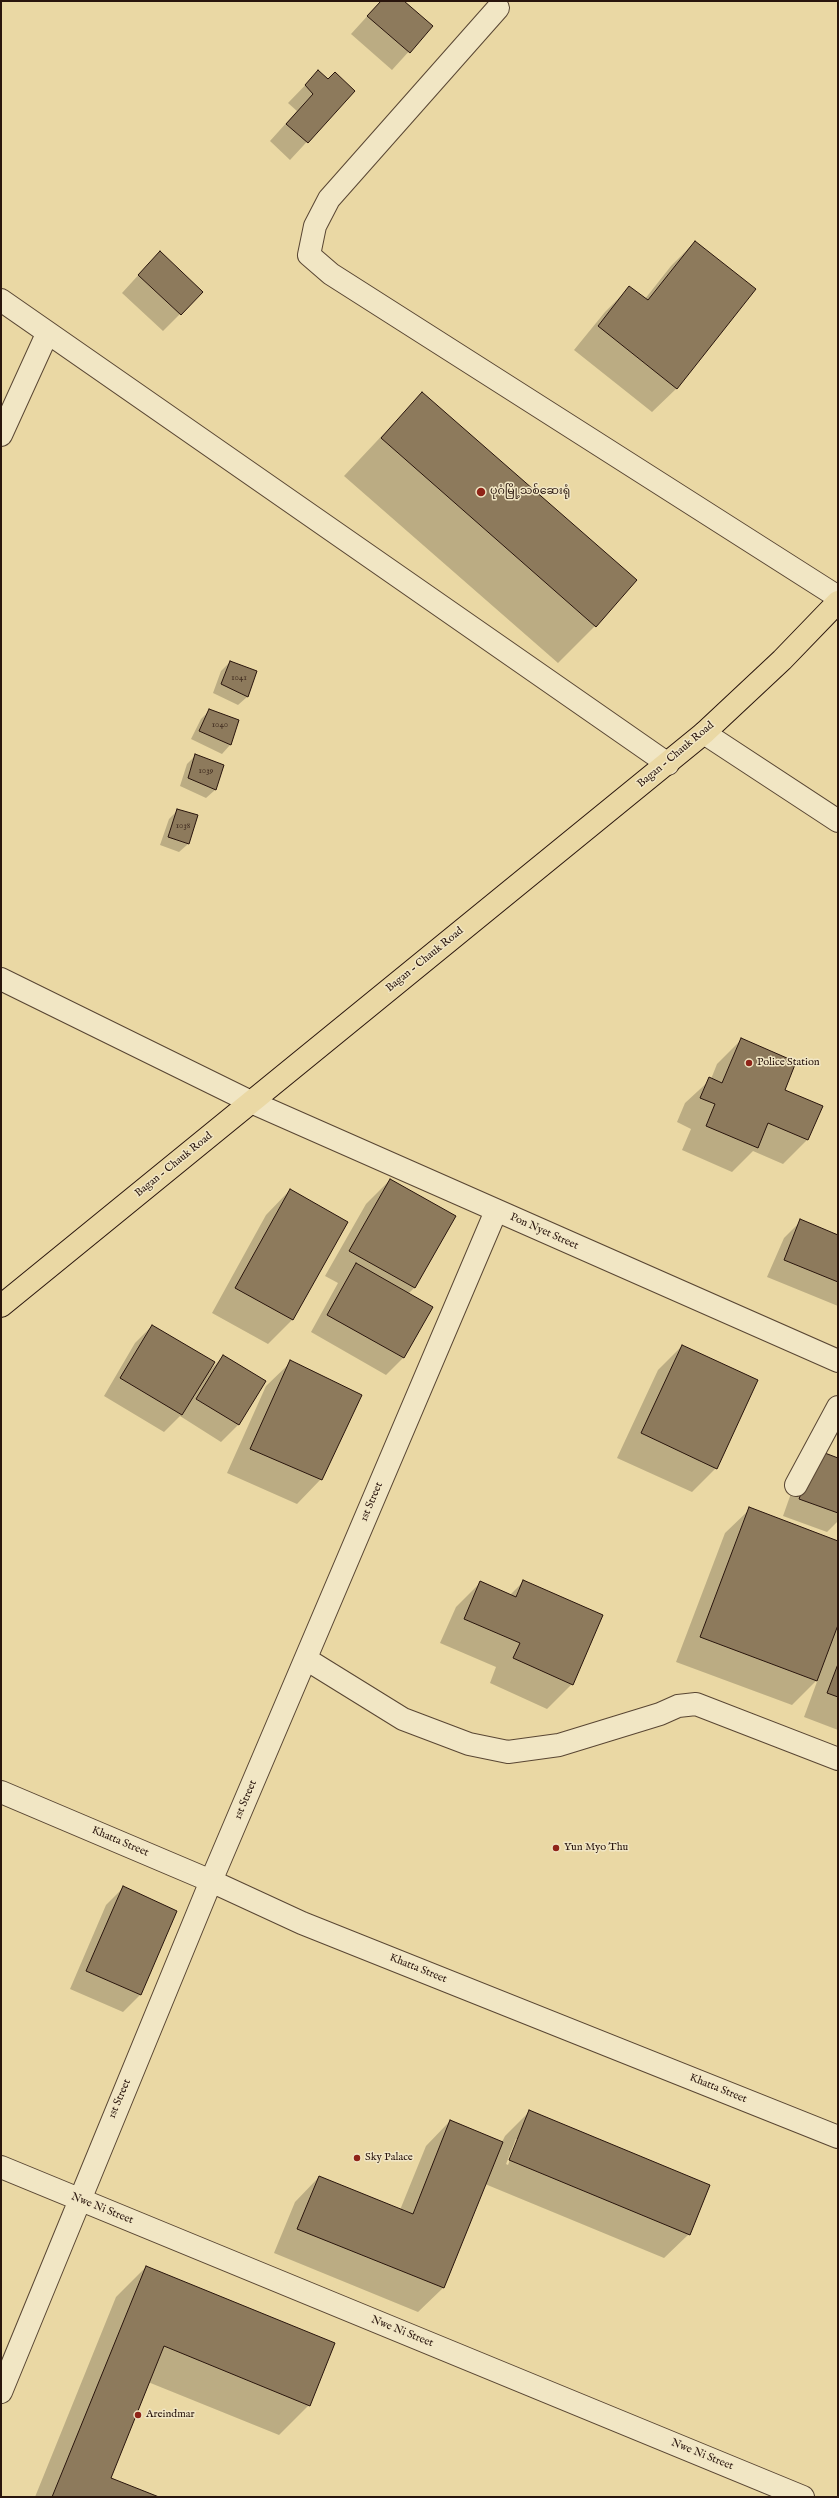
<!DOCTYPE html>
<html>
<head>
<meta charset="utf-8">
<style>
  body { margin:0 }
  #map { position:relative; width:839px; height:2498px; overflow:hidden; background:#ead8a4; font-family:"IM FELL English",serif }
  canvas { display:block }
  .frame { position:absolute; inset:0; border:2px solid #29150d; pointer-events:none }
</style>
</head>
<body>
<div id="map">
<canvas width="839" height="2498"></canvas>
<div class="frame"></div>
</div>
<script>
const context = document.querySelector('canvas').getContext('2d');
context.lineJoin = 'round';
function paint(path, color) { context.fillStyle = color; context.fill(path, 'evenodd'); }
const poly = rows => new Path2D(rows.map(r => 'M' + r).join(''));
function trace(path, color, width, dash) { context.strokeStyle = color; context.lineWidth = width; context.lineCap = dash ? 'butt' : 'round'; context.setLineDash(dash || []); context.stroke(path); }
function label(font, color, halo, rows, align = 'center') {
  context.font = font + ' "IM FELL English","Noto Sans Myanmar",serif'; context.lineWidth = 3; context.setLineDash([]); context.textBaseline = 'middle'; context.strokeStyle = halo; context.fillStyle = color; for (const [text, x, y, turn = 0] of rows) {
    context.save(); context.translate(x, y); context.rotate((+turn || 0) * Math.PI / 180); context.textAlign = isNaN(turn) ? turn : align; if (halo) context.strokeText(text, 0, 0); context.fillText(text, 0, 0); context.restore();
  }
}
paint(poly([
  [381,1,402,1,432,26,392,70,351,34],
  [318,72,328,80,354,91,290,160,270,141,297,111,288,103],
  [695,242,677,388,652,412,574,350,605,312,629,288,645,299,671,266],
  [143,270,180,314,163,331,122,293],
  [422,393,595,626,558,663,344,476],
  [230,662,255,672,247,697,238,705,213,693,221,671],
  [210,710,238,720,230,745,222,754,191,739,201,719],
  [195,756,223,765,215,790,206,798,180,786,187,764],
  [178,810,188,844,179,852,160,845,169,819],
  [742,1039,784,1090,822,1106,807,1140,783,1164,753,1151,732,1172,682,1150,691,1129,677,1122,685,1103,711,1079,717,1064],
  [390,1180,455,1217,414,1288,408,1294,432,1308,403,1358,386,1375,311,1332,338,1283,325,1276,366,1204],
  [290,1190,293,1319,268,1344,212,1313,266,1215],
  [801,1221,838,1236,838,1306,767,1277,784,1238],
  [152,1326,210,1370,223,1357,238,1425,221,1442,180,1416,164,1432,104,1396,135,1343],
  [682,1346,716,1468,692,1492,617,1458,658,1370],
  [291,1362,321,1479,297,1504,227,1473,266,1386],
  [838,1459,838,1521,827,1532,783,1516,800,1468],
  [750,1509,838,1542,838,1730,804,1717,818,1679,792,1705,676,1662,725,1533],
  [523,1582,572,1684,547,1709,490,1683,496,1667,440,1643,456,1607,480,1583,510,1595],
  [123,1888,140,1995,123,2012,70,1989,106,1905],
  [529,2112,689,2234,664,2258,485,2184,443,2288,418,2312,274,2253,295,2202,319,2177,400,2210,426,2146,450,2121,502,2142,505,2136],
  [516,2139,518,2139,508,2165,506,2164],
  [146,2267,309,2405,279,2435,148,2382,110,2478,156,2497,35,2497,116,2297]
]), '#0003');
const building = poly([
  [381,1,404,1,433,26,410,53,367,16,381,1],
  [318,70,328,79,335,72,355,91,308,143,286,124,313,94,305,85,318,70],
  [695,241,756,289,677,389,598,326,629,286,648,300,695,241],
  [160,251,203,292,181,315,138,275,160,251],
  [422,392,637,580,596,627,381,438,422,392],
  [230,661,257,671,248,697,221,684,230,661],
  [209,709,239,720,231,745,199,731,209,709],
  [195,754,224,765,216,790,188,778,195,754],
  [177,809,198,815,189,844,168,837,177,809],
  [741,1038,796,1062,785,1090,823,1106,808,1140,768,1123,758,1148,706,1126,715,1104,700,1098,709,1077,722,1083,741,1038],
  [390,1179,456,1216,415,1288,349,1251,390,1179],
  [290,1189,348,1222,293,1320,235,1288,290,1189],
  [800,1219,838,1235,838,1282,784,1260,800,1219],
  [356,1263,433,1307,404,1358,327,1315,356,1263],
  [152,1325,215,1362,182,1415,120,1378,152,1325],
  [682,1345,758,1380,717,1469,641,1433,682,1345],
  [223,1355,266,1381,239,1425,196,1399,223,1355],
  [290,1360,362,1395,322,1480,250,1449,290,1360],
  [817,1450,838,1458,838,1513,799,1499,817,1450],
  [749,1507,838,1541,838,1625,817,1681,700,1637,749,1507],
  [523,1580,603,1615,573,1685,513,1658,520,1643,464,1619,480,1581,516,1597,523,1580],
  [838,1664,838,1697,827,1693,838,1664],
  [123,1886,177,1911,141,1995,86,1971,123,1886],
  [529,2110,710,2185,690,2235,509,2160,529,2110],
  [450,2120,503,2142,444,2288,297,2229,319,2176,413,2214,450,2120],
  [146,2266,335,2343,310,2406,164,2346,111,2478,159,2497,52,2497,146,2266]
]);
paint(building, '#8d7a5c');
trace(building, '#29150d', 1);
const minor = poly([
  [498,8,329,199,315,226,309,255,331,274,838,597],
  [1,300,668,764],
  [1,435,47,334],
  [704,733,838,821],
  [1,979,251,1102,838,1361],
  [796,1485,838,1407],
  [306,1659,403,1719,469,1744,508,1752,559,1745,660,1714,678,1706,696,1704,838,1759],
  [1,1792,211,1881,302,1923,838,2137],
  [1,2167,803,2497],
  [1,2392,211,1881,496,1211]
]);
const major = poly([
  [1,1306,704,733,782,660,838,602]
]);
trace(minor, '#594633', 24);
trace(major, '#29150d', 24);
trace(minor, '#f1e6c4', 22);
trace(major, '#ead8a4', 22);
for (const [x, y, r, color] of [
  [481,492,5,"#8f2418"],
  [749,1063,4,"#8f2418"],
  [556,1848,4,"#8f2418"],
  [357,2158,4,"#8f2418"],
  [138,2415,4,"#8f2418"]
]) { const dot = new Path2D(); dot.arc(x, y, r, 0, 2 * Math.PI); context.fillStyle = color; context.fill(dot); trace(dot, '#f1e6c4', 1.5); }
label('9px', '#422e21', null, [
  ["1041",239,678],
  ["1040",220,725],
  ["1039",206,771],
  ["1038",183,826]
]);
label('11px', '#29150d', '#f1e6c4', [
  ["ပုဂံမြို့သစ်ဆေးရုံ",490,492],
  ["Police Station",757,1063],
  ["Yun Myo Thu",564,1848],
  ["Sky Palace",365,2158],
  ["Areindmar",146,2415]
], 'left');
label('11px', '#29150d', '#f1e6c4', [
  ["Bagan - Chauk Road",676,755,-40],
  ["Bagan - Chauk Road",425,960,-39],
  ["Bagan - Chauk Road",174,1165,-39],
  ["Pon Nyet Street",544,1232,24],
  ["1st Street",372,1502,-67],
  ["1st Street",246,1800,-67],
  ["Khatta Street",120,1842,23],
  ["Khatta Street",418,1969,22],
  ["Khatta Street",718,2089,22],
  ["1st Street",120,2099,-67],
  ["Nwe Ni Street",102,2209,22],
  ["Nwe Ni Street",402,2332,22],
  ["Nwe Ni Street",702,2455,22]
]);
</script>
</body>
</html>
